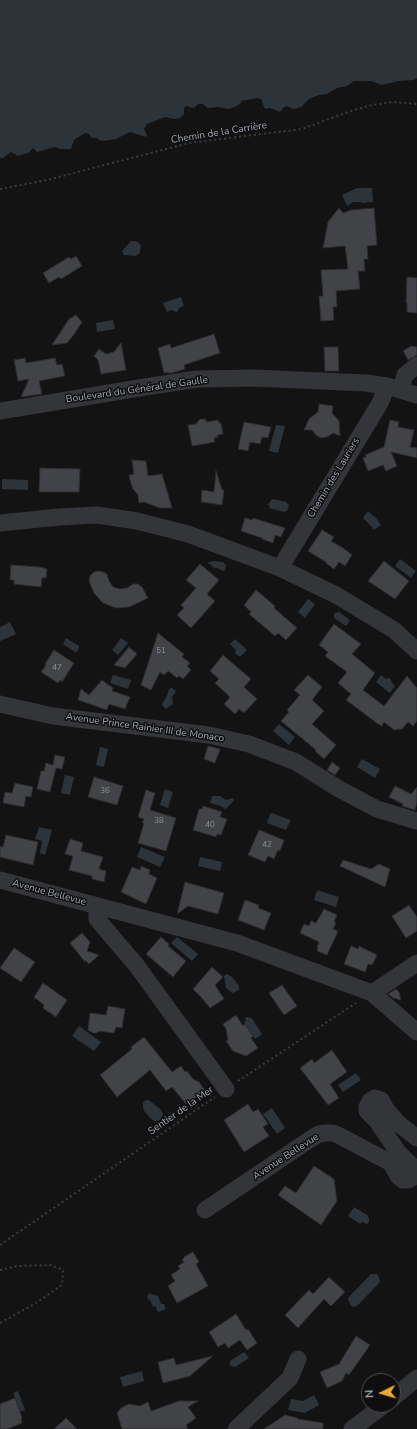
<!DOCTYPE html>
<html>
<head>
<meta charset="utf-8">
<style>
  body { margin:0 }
  #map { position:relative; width:417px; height:1429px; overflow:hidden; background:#131314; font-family:"Nunito Sans",sans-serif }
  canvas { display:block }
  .north { position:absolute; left:361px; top:1373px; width:40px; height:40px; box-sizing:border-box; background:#0e0e0f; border:1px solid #4a4c51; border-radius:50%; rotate:265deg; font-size:11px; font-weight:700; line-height:16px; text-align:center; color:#a5aab4 }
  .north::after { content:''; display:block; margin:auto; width:14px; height:18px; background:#eaa935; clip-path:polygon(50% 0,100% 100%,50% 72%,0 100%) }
</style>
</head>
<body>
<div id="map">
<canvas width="417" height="1429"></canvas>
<div class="north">N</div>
</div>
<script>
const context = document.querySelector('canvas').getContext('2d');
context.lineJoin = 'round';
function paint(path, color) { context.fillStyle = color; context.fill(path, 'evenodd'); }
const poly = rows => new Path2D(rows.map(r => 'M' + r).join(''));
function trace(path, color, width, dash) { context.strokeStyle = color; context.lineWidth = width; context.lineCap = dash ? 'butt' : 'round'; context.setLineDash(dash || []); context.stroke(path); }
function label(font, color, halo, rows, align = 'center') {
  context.font = font + ' "Nunito Sans",sans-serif'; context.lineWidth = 3; context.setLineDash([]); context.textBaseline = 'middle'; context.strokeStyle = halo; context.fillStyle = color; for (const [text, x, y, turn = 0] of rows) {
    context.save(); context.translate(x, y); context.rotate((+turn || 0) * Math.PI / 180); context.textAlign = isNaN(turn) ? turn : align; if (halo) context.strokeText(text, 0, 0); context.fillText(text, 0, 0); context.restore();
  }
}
paint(poly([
  [0,0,417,0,417,78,414,80,399,81,382,85,371,81,354,81,347,86,337,88,327,94,319,95,309,99,301,107,294,109,287,106,284,107,280,112,270,108,265,109,261,99,257,98,241,101,241,103,237,106,229,109,218,107,208,108,203,104,198,104,194,108,186,106,184,108,184,114,180,118,174,119,165,117,147,124,144,129,147,135,146,137,130,132,116,139,104,141,99,140,97,138,92,138,89,134,85,133,74,140,71,149,61,149,55,147,37,152,33,148,28,153,21,155,18,156,11,152,3,158,0,158],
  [357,188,372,188,373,202,362,203,361,202,353,202,347,206,342,195],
  [131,241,135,241,139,243,141,246,140,251,139,254,135,256,124,255,122,251],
  [181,297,184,306,179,308,178,311,176,312,172,310,167,312,163,303],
  [113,320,115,329,97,332,96,323],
  [276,425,285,426,278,453,269,451],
  [2,479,28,480,28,490,2,489],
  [273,499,286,502,289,505,287,511,284,512,269,508,270,506,268,505,271,500],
  [368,511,376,518,381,525,374,530,369,524,363,518],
  [400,559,416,571,411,578,395,566],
  [213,561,223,562,226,565,225,570,223,571,217,568,214,568,210,564,208,564,209,562,211,562],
  [308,599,315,604,305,618,298,612],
  [339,612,350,620,346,626,334,618,334,613],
  [10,622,16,634,0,641,0,627],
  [66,638,79,646,79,648,77,652,75,652,63,644],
  [121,638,128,643,118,655,112,650],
  [235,639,247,650,241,656,238,656,235,653,236,650,230,644],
  [113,675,131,680,128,689,110,683],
  [381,675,386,679,390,678,391,680,392,683,395,686,390,693,376,682],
  [172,688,176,691,172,697,173,704,166,709,162,705,163,702,167,696,169,689],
  [279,724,295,737,289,745,273,731],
  [100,747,108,749,104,767,96,765],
  [362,759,380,769,375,778,357,767],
  [65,775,74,777,70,795,61,793],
  [165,789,173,792,168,808,160,805],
  [212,796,220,796,226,800,233,798,234,800,228,807,225,809,221,806,210,803],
  [272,813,290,820,290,822,286,830,267,823,270,814],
  [39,827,52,830,45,855,40,853,42,841,35,839],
  [141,847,165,857,160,867,137,857],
  [200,857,222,862,220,871,198,866],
  [317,890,339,897,336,907,314,900],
  [177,937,198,954,192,961,171,943],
  [227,974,232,977,239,986,239,990,235,992,232,993,226,988,224,976],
  [247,1017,250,1018,251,1017,262,1034,255,1039,244,1022,246,1021,245,1018],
  [79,1026,101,1042,94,1051,72,1036],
  [356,1073,361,1080,343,1092,338,1085],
  [146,1100,149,1100,161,1110,163,1114,160,1120,157,1121,154,1121,150,1118,145,1112,143,1108,143,1103],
  [272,1108,285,1128,277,1134,263,1114],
  [354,1207,367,1215,369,1218,369,1222,367,1224,362,1222,360,1224,348,1216],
  [371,1274,377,1274,379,1277,380,1282,357,1306,353,1307,350,1304,348,1298],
  [149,1293,158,1296,161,1304,164,1304,166,1309,158,1312,155,1306,153,1307,150,1300,147,1298],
  [244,1352,249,1358,235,1367,230,1366,230,1361],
  [142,1371,144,1381,123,1387,120,1377],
  [18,1391,25,1410,20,1412,13,1393],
  [314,1395,319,1405,305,1413,288,1410,291,1399,303,1401]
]), '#2c343a');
const building = poly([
  [339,208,343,213,351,210,374,208,377,245,367,246,368,259,364,259,365,271,358,271,360,289,336,291,337,307,333,307,334,320,321,321,319,296,323,296,321,270,348,269,345,246,323,248,328,222,339,208],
  [76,256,82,266,61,279,59,277,49,283,43,273,69,257,71,259,76,256],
  [407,277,417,278,417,313,407,312,407,303,406,303,407,277],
  [76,315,82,322,75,333,67,343,52,345,69,319,76,315],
  [214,334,220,353,184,365,185,369,172,373,168,373,168,372,164,373,158,348,170,344,171,348,214,334],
  [121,343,126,370,101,374,98,360,94,356,99,349,106,354,114,352,121,343],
  [411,346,417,347,417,355,408,360,403,351,411,346],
  [324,347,338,347,339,371,325,371,324,347],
  [25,358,26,363,55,358,57,365,62,364,65,376,39,381,42,394,21,397,29,379,18,381,14,360,25,358],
  [319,404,333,406,332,413,339,421,340,436,333,433,327,437,321,438,316,435,312,430,304,430,309,419,318,412,319,404],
  [201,419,205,419,207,422,218,420,219,423,221,423,223,434,217,435,218,437,214,438,215,442,192,446,188,425,196,424,199,420,201,419],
  [390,420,399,422,398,427,414,430,410,447,417,448,417,458,391,452,397,466,386,471,383,465,368,471,363,458,366,457,365,455,384,447,390,420],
  [244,422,271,427,268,438,262,437,260,444,250,442,248,451,238,449,244,422],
  [132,460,146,461,148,476,162,474,172,508,160,508,144,502,139,503,138,495,133,489,130,480,129,475,134,474,132,460],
  [40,468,80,469,79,492,39,492,40,468],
  [216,471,222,490,224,490,222,505,201,502,202,490,214,492,216,471],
  [245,518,252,520,253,518,285,528,281,537,275,535,273,543,262,539,262,538,241,531,245,518],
  [322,530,334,537,331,541,343,548,352,555,345,566,339,562,334,569,326,563,326,562,308,551,322,530],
  [384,561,409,581,395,599,368,581,384,561],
  [200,564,219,580,207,594,215,601,191,628,177,615,184,608,181,605,196,588,186,580,200,564],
  [11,565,40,567,47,569,46,578,42,578,41,587,14,584,14,580,10,580,11,565],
  [99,571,103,572,107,574,109,581,113,587,120,589,127,588,133,584,138,584,142,587,148,598,129,607,116,608,103,603,94,593,89,581,90,576,94,572,99,571],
  [256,590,275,606,274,608,297,628,286,640,278,633,275,636,249,614,251,612,244,605,256,590],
  [334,624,361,644,352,654,375,673,363,690,384,706,407,676,417,688,417,721,413,726,408,722,402,729,394,730,384,722,382,726,378,724,346,700,351,694,338,683,347,672,325,656,328,652,319,645,334,624],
  [158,633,184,654,182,657,190,663,187,666,191,670,183,679,179,676,177,678,168,671,164,675,160,672,151,690,141,685,158,633],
  [129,647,137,654,125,668,114,665,129,647],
  [54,650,74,663,62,682,60,680,58,683,41,672,46,665,45,664,54,650],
  [223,655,251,679,244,687,257,699,244,713,239,709,235,714,224,704,230,697,215,683,219,679,210,671,223,655],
  [308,675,322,687,312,700,324,711,312,724,336,745,324,759,315,751,316,750,281,721,289,712,287,710,300,695,294,690,308,675],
  [102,680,113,688,112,691,130,697,125,709,109,704,107,710,78,700,81,689,89,695,102,680],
  [208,746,220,749,215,763,204,759,208,746],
  [55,755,65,757,62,769,56,768,50,792,37,789,41,771,44,771,46,763,53,765,55,755],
  [332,762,340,768,335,775,327,770,332,762],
  [94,777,123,786,117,805,88,797,94,777],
  [15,783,33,787,31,797,26,796,24,807,3,803,5,792,12,793,15,783],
  [395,786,411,794,417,787,417,802,415,810,402,806,403,804,389,797,395,786],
  [146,790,155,793,150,810,176,818,166,851,138,843,144,823,142,823,144,819,138,817,146,790],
  [203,806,222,812,220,817,227,819,221,835,217,834,216,837,193,830,199,809,202,809,203,806],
  [259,830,284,840,280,851,278,850,274,859,268,856,265,862,248,855,259,830],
  [6,835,38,842,33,865,0,857,0,846,3,847,6,835],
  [70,839,83,843,81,851,103,857,99,869,106,871,104,882,92,879,92,876,69,870,73,856,65,854,70,839],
  [343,860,371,869,379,864,390,869,385,887,340,866,343,860],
  [141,866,150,870,149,874,157,878,146,904,121,892,132,867,140,870,141,866],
  [185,882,224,893,218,914,188,906,177,914,185,882],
  [245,900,259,905,258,908,271,913,264,930,238,920,245,900],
  [409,905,417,917,417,931,406,938,392,916,409,905],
  [324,909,337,915,334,922,336,923,333,929,338,931,327,955,317,951,318,948,317,947,319,942,300,933,304,924,309,926,311,921,316,923,324,909],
  [82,933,90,942,87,951,99,955,89,964,85,960,85,962,70,943,82,933],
  [161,937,169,944,168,946,186,961,173,977,146,954,161,937],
  [351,946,358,949,359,946,377,955,372,965,368,964,365,972,344,964,351,946],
  [14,948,35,962,21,982,0,968,14,948],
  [212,967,223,977,215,985,224,999,210,1008,201,997,193,989,212,967],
  [43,983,67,1000,56,1017,43,1008,44,1005,34,997,43,983],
  [282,985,297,1006,284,1015,269,993,282,985],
  [396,989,399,992,401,1000,393,998,388,994,396,989],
  [108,1006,125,1009,122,1028,116,1027,114,1033,99,1031,97,1033,93,1033,88,1030,90,1013,106,1015,108,1006],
  [236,1015,243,1026,245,1024,253,1036,251,1038,258,1048,246,1056,233,1051,226,1041,228,1040,226,1029,223,1024,236,1015],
  [144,1037,172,1072,181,1066,185,1072,187,1071,193,1079,199,1082,206,1092,186,1104,172,1087,166,1091,150,1070,117,1097,100,1075,132,1049,131,1047,144,1037],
  [332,1050,347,1072,330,1084,339,1098,328,1105,300,1068,312,1059,314,1063,332,1050],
  [248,1104,253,1112,258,1109,268,1124,263,1127,269,1136,244,1152,224,1120,248,1104],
  [314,1166,334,1179,337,1201,321,1225,278,1195,285,1186,296,1193,314,1166],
  [193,1252,199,1262,196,1264,208,1286,177,1303,168,1286,175,1281,171,1275,180,1269,178,1266,184,1262,182,1260,184,1258,184,1257,193,1252],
  [329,1277,345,1292,331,1306,324,1299,298,1328,285,1315,309,1290,313,1294,329,1277],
  [236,1314,246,1330,248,1329,257,1343,247,1350,240,1340,228,1348,225,1343,218,1347,209,1332,236,1314],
  [356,1336,370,1345,349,1375,346,1373,342,1381,327,1388,320,1372,339,1364,356,1336],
  [213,1356,190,1376,163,1383,158,1362,174,1358,176,1365,213,1356],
  [15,1398,22,1418,21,1419,22,1423,7,1429,0,1429,0,1404,15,1398],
  [179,1401,198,1401,188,1407,196,1418,186,1425,188,1429,122,1429,117,1413,121,1408,129,1404,140,1406,148,1402,151,1411,179,1401],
  [285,1415,298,1418,298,1419,323,1423,323,1429,264,1429,285,1415],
  [66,1418,77,1429,54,1429,66,1418]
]);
paint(building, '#424347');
trace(building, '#2d2d30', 1);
trace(poly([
  [0,189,47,180,189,143,302,129,351,111,372,105,393,102,417,104],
  [238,1081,356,1003],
  [0,1245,215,1097],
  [0,1270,18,1266,51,1265,63,1270,62,1285,36,1303,0,1323]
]), '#3a3c40', 2, [2, 3]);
trace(poly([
  [401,389,405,375,417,365],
  [0,411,145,387,197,379,254,378,366,383,387,386,417,395],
  [0,523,59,517,97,515,137,521,188,534,280,568,336,595,394,630,417,651],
  [280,568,380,403,387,386],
  [0,704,53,716,209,735,249,744,296,762,339,789,377,809,417,821],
  [0,880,237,943,372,993,417,1032],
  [97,906,97,919,137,966,226,1089],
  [372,993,417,963],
  [205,1210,312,1138,319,1134,326,1133,333,1133,340,1136,391,1163,398,1176,403,1180,408,1180,412,1178,416,1175,416,1170,398,1152,377,1121,367,1111,367,1107,370,1101,375,1098,381,1100,386,1109,398,1123,417,1138],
  [393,1398,417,1378],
  [236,1429,290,1378,298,1359],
  [352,1429,384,1405]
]), '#343539', 17);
label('8px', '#8c9099', null, [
  ["51",161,651],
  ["47",57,668],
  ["36",105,791],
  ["38",159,821],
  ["40",210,825],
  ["42",267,845]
]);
label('10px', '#a5aab4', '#0e0e0f', [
  ["Chemin de la Carrière",219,133,-9],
  ["Boulevard du Général de Gaulle",137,390,-8],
  ["Chemin des Lauriers",334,478,-59],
  ["Avenue Prince Rainier III de Monaco",145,728,8],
  ["Avenue Bellevue",49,893,15],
  ["Sentier de la Mer",181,1111,-35],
  ["Avenue Bellevue",286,1157,-33]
]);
</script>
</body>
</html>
